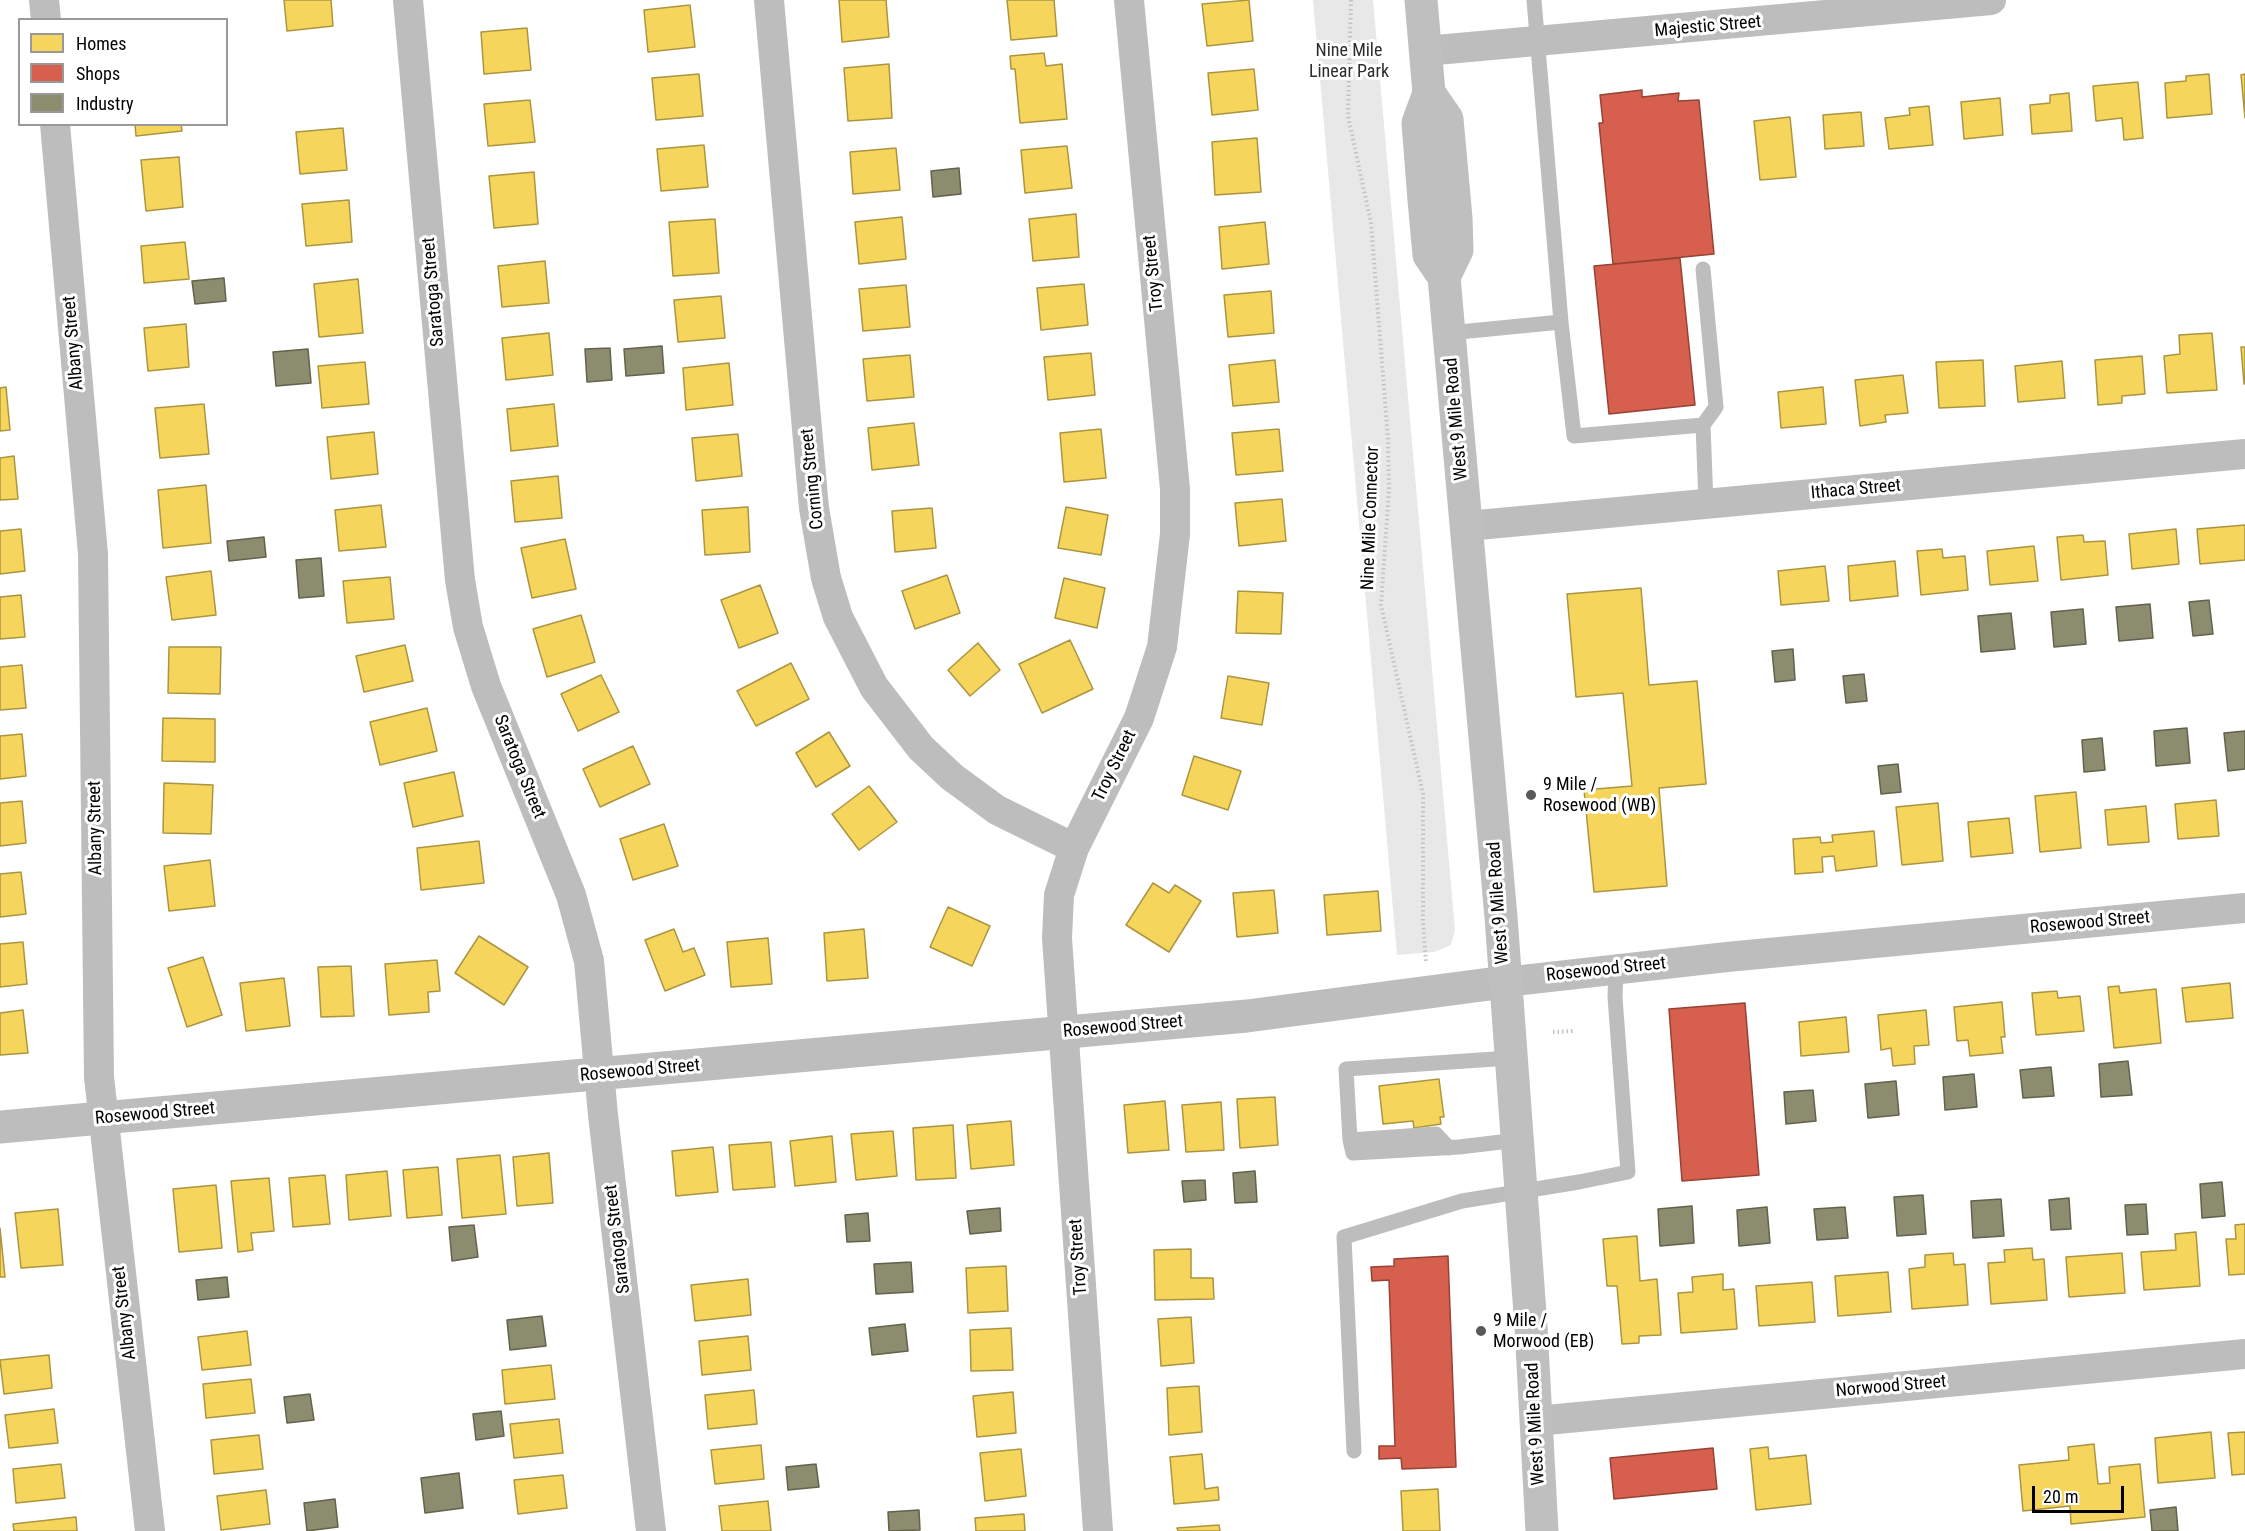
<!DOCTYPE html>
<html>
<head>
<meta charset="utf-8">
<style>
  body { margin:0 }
  #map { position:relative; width:2245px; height:1531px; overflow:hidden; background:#fff; font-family:"Roboto Condensed",sans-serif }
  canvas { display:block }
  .legend { position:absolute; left:18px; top:18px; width:210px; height:108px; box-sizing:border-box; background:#fff; border:2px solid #999; margin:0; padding:8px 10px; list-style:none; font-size:18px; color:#000 }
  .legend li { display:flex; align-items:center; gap:12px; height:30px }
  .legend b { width:30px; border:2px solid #999 }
  .scale { position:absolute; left:2032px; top:1486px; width:92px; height:27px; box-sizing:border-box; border:3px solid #000; border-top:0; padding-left:8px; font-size:18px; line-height:21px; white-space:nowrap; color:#000; -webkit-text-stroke:4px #fff; paint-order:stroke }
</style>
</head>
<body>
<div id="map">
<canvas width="2245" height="1531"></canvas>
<ul class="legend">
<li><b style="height:16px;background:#f6d55c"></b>Homes</li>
<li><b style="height:16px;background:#d6604d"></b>Shops</li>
<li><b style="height:16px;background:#8c8c6e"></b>Industry</li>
</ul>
<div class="scale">20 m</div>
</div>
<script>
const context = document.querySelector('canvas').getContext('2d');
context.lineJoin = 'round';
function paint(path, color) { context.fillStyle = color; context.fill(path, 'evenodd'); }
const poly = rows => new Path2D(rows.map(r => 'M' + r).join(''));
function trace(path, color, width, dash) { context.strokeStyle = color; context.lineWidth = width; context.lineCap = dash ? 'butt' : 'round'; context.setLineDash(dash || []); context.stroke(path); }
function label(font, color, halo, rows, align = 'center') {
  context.font = font + ' "Roboto Condensed",sans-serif'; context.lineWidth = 6; context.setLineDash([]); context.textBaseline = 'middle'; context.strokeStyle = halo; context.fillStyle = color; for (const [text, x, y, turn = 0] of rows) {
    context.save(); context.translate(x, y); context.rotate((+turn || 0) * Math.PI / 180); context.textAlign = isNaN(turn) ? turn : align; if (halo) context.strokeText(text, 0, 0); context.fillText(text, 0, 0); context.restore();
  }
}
paint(poly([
  [1313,0,1373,0,1455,930,1451,945,1434,952,1397,955]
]), '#e8e8e8');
const homes = poly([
  [284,0,331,0,333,26,287,31,284,0],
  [839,0,886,0,889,37,842,42,839,0],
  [1007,0,1054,0,1057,36,1011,40,1007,0],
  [1249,0,1253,41,1207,46,1202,4,1249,0],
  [690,5,695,47,648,52,644,10,690,5],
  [527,28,531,70,484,74,481,32,527,28],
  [1044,53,1046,66,1062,64,1067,119,1020,123,1015,69,1011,69,1010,56,1044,53],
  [889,64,892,118,848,121,844,68,889,64],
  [1254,69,1258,110,1212,115,1208,73,1254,69],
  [699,74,703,116,656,120,652,78,699,74],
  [2209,74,2212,114,2167,118,2165,83,2186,81,2186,76,2209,74],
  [2245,74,2245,118,2241,75,2245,74],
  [2138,82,2143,138,2124,140,2122,118,2096,121,2093,86,2138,82],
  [2069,93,2072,131,2032,134,2030,105,2050,103,2050,95,2069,93],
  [2000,98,2003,135,1964,139,1961,102,2000,98],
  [530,100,535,142,488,146,484,104,530,100],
  [1929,106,1933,145,1889,149,1885,118,1910,115,1909,108,1929,106],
  [1861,112,1864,146,1825,149,1823,115,1861,112],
  [1790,117,1796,177,1760,180,1754,121,1790,117],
  [135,124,181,124,182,131,136,136,135,124],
  [343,128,347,170,300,174,296,132,343,128],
  [1257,138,1261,192,1215,195,1212,142,1257,138],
  [704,145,708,187,661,191,657,149,704,145],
  [1067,146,1072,188,1025,193,1021,150,1067,146],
  [896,148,900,190,853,194,850,152,896,148],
  [179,157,183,207,146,211,141,160,179,157],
  [534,172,538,224,494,228,489,176,534,172],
  [349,200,352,242,306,246,302,204,349,200],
  [1076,214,1079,257,1033,261,1029,219,1076,214],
  [902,217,906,259,859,264,855,222,902,217],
  [715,219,719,273,673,276,669,222,715,219],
  [1265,222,1269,264,1222,269,1219,227,1265,222],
  [185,242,189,279,144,283,141,246,185,242],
  [545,261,549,303,502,307,498,266,545,261],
  [358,279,363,333,319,337,314,284,358,279],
  [1084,284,1088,325,1041,330,1037,288,1084,284],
  [906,285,910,327,863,331,859,289,906,285],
  [1271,291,1274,333,1228,337,1224,295,1271,291],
  [721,296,725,338,678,342,674,300,721,296],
  [186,324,189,367,148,371,144,328,186,324],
  [549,333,553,375,506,380,502,338,549,333],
  [2212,333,2217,390,2167,393,2164,356,2180,354,2179,335,2212,333],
  [2241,347,2245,347,2245,384,2244,384,2241,347],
  [1091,353,1095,395,1048,400,1044,357,1091,353],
  [910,355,914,397,867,401,863,359,910,355],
  [2142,356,2145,394,2122,396,2122,403,2098,405,2095,360,2142,356],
  [1275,360,1279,402,1233,406,1229,365,1275,360],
  [1983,360,1985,406,1939,408,1936,362,1983,360],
  [2062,361,2065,398,2018,402,2015,366,2062,361],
  [365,362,369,404,322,408,318,366,365,362],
  [729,363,733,405,686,410,683,368,729,363],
  [1903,375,1908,413,1885,415,1886,422,1860,426,1855,380,1903,375],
  [6,387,10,430,0,431,0,388,6,387],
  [1823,387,1826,424,1781,428,1778,392,1823,387],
  [204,404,209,454,160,458,155,408,204,404],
  [554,404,558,446,511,451,507,409,554,404],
  [914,423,919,465,872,470,868,428,914,423],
  [1101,429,1106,478,1064,482,1060,433,1101,429],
  [1279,429,1283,471,1236,475,1232,433,1279,429],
  [374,432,378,474,331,479,327,437,374,432],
  [738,434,742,476,696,481,692,438,738,434],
  [14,456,18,499,0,500,0,458,14,456],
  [558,476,562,518,515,522,511,481,558,476],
  [206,485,211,543,163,548,158,490,206,485],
  [1282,499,1286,541,1239,546,1235,503,1282,499],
  [381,505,386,547,339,551,335,510,381,505],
  [748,507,750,552,705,555,702,510,748,507],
  [1066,507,1108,515,1101,555,1058,548,1066,507],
  [932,508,936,548,895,552,892,511,932,508],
  [2245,525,2245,560,2200,564,2197,529,2245,525],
  [21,529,25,571,0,574,0,531,21,529],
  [2176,529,2179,564,2132,569,2129,534,2176,529],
  [2083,535,2084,542,2105,541,2108,575,2061,580,2057,537,2083,535],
  [565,539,576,589,532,598,521,548,565,539],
  [2034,546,2038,581,1990,585,1987,551,2034,546],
  [1942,549,1943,558,1965,556,1968,590,1921,595,1917,551,1942,549],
  [1895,561,1898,596,1850,601,1848,566,1895,561],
  [1825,566,1829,601,1781,605,1778,571,1825,566],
  [211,571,216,615,172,620,166,577,211,571],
  [947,575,960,613,915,629,902,591,947,575],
  [390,577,394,619,347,623,343,581,390,577],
  [1064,578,1105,588,1097,628,1055,618,1064,578],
  [760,585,778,633,739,648,721,600,760,585],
  [1641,588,1649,685,1697,681,1706,784,1659,788,1667,886,1594,892,1584,790,1632,786,1623,693,1576,697,1567,594,1641,588],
  [1238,591,1283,593,1281,634,1236,633,1238,591],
  [21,595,25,637,0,639,0,597,21,595],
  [581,615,595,662,547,677,533,629,581,615],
  [1070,640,1093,689,1042,713,1019,664,1070,640],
  [978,643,1000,670,970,696,948,670,978,643],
  [405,645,413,681,364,692,356,656,405,645],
  [169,647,221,647,220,694,168,693,169,647],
  [791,663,809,699,756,726,737,691,791,663],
  [22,665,26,708,0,710,0,667,22,665],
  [601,675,619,712,578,731,561,694,601,675],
  [1228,676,1269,683,1262,725,1221,718,1228,676],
  [427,708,437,751,380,765,370,722,427,708],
  [163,718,215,719,215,762,162,761,163,718],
  [829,732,850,766,816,787,796,753,829,732],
  [22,734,26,776,0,779,0,736,22,734],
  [633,746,650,784,600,807,583,769,633,746],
  [1194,756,1241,771,1228,810,1182,795,1194,756],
  [454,772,463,816,413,827,404,783,454,772],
  [164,783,213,785,211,834,163,833,164,783],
  [869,786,897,822,859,850,832,814,869,786],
  [2076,792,2081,848,2040,852,2035,796,2076,792],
  [2216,800,2219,836,2178,839,2175,804,2216,800],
  [22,801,26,843,0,846,0,803,22,801],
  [1938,803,1943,861,1902,865,1896,807,1938,803],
  [2146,806,2149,842,2108,845,2105,810,2146,806],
  [2009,818,2013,853,1971,857,1968,822,2009,818],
  [664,824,678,866,633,880,620,839,664,824],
  [1874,831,1877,866,1836,871,1834,856,1822,857,1823,872,1795,874,1793,839,1820,837,1821,843,1833,842,1832,835,1874,831],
  [479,841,484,883,421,890,417,848,479,841],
  [210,860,215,906,169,911,164,866,210,860],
  [21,872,26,914,0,917,0,874,21,872],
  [1153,883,1169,893,1175,885,1201,901,1169,952,1126,925,1153,883],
  [1274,890,1278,933,1237,937,1233,893,1274,890],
  [1378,891,1381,931,1327,935,1324,895,1378,891],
  [948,907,990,926,972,966,930,947,948,907],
  [674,929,683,952,694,948,705,975,665,991,645,940,674,929],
  [864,929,868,978,827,981,824,933,864,929],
  [479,936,528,967,504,1005,455,973,479,936],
  [768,938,772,984,731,987,727,942,768,938],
  [23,942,27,984,0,987,0,944,23,942],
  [203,957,222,1015,187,1027,168,968,203,957],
  [437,960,440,991,428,992,429,1012,389,1015,385,964,437,960],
  [351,966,354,1016,321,1017,318,967,351,966],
  [284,978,290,1026,246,1031,240,983,284,978],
  [2230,983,2233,1018,2186,1022,2182,988,2230,983],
  [2119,986,2120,993,2156,989,2161,1043,2114,1048,2108,987,2119,986],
  [2057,991,2058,998,2080,996,2084,1031,2036,1035,2032,993,2057,991],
  [2002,1002,2005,1037,2001,1037,2003,1053,1970,1056,1968,1040,1957,1041,1954,1007,2002,1002],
  [23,1010,28,1053,0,1055,0,1013,23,1010],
  [1926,1010,1929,1045,1914,1046,1915,1064,1893,1066,1891,1048,1881,1050,1878,1015,1926,1010],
  [1846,1017,1849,1052,1801,1056,1799,1022,1846,1017],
  [1439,1079,1444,1117,1440,1117,1441,1124,1414,1128,1413,1121,1383,1124,1379,1086,1439,1079],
  [1275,1097,1278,1145,1240,1148,1237,1099,1275,1097],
  [1165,1101,1169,1150,1128,1153,1124,1105,1165,1101],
  [1221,1102,1224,1150,1186,1152,1182,1105,1221,1102],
  [1011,1121,1014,1165,971,1169,967,1125,1011,1121],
  [953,1125,956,1178,916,1180,913,1128,953,1125],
  [893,1131,897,1176,856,1180,851,1134,893,1131],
  [832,1136,836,1182,795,1186,790,1141,832,1136],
  [771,1142,775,1187,733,1190,729,1145,771,1142],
  [713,1147,718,1192,676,1196,672,1151,713,1147],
  [549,1153,553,1203,517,1206,513,1157,549,1153],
  [500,1155,506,1214,462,1218,457,1159,500,1155],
  [438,1167,442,1215,407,1218,403,1170,438,1167],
  [387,1171,391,1216,349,1220,346,1175,387,1171],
  [325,1175,330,1224,293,1227,289,1178,325,1175],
  [269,1178,274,1231,251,1233,253,1250,238,1252,231,1181,269,1178],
  [216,1185,222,1248,179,1252,173,1189,216,1185],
  [58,1209,63,1265,21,1268,15,1213,58,1209],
  [2245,1224,2245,1274,2229,1275,2226,1239,2236,1239,2235,1225,2245,1224],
  [0,1228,5,1277,0,1277,0,1228],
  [2196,1232,2200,1286,2144,1290,2141,1252,2176,1250,2175,1234,2196,1232],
  [1637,1236,1640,1281,1657,1279,1661,1335,1639,1336,1639,1343,1622,1344,1617,1286,1607,1286,1603,1239,1637,1236],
  [2032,1248,2033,1260,2044,1259,2047,1300,1991,1304,1988,1263,2005,1262,2004,1250,2032,1248],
  [1191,1249,1191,1278,1213,1278,1214,1299,1155,1300,1154,1250,1191,1249],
  [1953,1253,1954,1265,1965,1264,1968,1305,1912,1309,1909,1269,1925,1267,1925,1255,1953,1253],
  [2122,1253,2125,1293,2069,1297,2066,1257,2122,1253],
  [1006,1266,1008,1311,968,1313,966,1268,1006,1266],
  [1888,1272,1891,1312,1838,1316,1835,1276,1888,1272],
  [1723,1274,1723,1290,1734,1289,1737,1329,1681,1333,1678,1293,1693,1292,1692,1277,1723,1274],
  [748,1279,751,1315,695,1321,691,1285,748,1279],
  [1812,1282,1815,1322,1759,1326,1756,1286,1812,1282],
  [1191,1317,1194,1363,1161,1366,1158,1319,1191,1317],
  [1011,1328,1013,1370,971,1371,970,1330,1011,1328],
  [247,1331,251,1365,202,1370,198,1337,247,1331],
  [748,1336,751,1370,702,1375,699,1341,748,1336],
  [49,1355,52,1388,4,1394,0,1360,49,1355],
  [551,1365,555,1399,505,1404,502,1370,551,1365],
  [251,1379,255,1413,206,1418,203,1384,251,1379],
  [1199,1386,1202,1432,1169,1435,1167,1388,1199,1386],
  [754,1390,757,1424,708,1429,705,1395,754,1390],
  [1013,1392,1016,1433,977,1437,973,1396,1013,1392],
  [54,1409,58,1443,9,1448,5,1415,54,1409],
  [559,1419,563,1453,514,1458,510,1424,559,1419],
  [2211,1432,2215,1478,2158,1483,2155,1438,2211,1432],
  [2245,1432,2245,1474,2232,1475,2228,1433,2245,1432],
  [259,1435,263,1469,214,1474,211,1440,259,1435],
  [2094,1444,2098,1484,2110,1483,2109,1467,2140,1464,2145,1517,2071,1524,2070,1506,2023,1511,2019,1465,2069,1460,2068,1447,2094,1444],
  [761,1445,764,1479,715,1484,711,1450,761,1445],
  [1768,1447,1769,1459,1806,1455,1811,1504,1756,1510,1750,1449,1768,1447],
  [1021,1449,1026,1496,985,1501,980,1453,1021,1449],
  [1202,1454,1205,1489,1218,1487,1219,1500,1174,1504,1170,1457,1202,1454],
  [61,1464,65,1498,16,1503,13,1469,61,1464],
  [563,1475,567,1508,518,1514,514,1480,563,1475],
  [1438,1489,1440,1531,1403,1531,1401,1491,1438,1489],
  [266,1490,270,1524,221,1530,217,1496,266,1490],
  [768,1501,771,1531,722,1531,719,1506,768,1501],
  [1024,1514,1025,1531,976,1531,975,1518,1024,1514],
  [76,1517,77,1531,14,1531,13,1524,76,1517],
  [1219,1525,1220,1531,1178,1531,1177,1528,1219,1525]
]);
paint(homes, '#f6d55c');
trace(homes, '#ac9540', 1.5);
const shops = poly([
  [1642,90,1642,97,1679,93,1678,101,1699,100,1714,254,1613,264,1599,123,1603,123,1600,95,1642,90],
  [1680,258,1695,405,1609,414,1594,266,1680,258],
  [1745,1003,1759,1175,1682,1181,1669,1009,1745,1003],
  [1448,1256,1456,1467,1402,1469,1401,1458,1379,1459,1379,1446,1395,1446,1389,1280,1372,1281,1371,1267,1394,1266,1394,1259,1448,1256],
  [1713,1448,1717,1489,1614,1499,1610,1458,1713,1448]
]);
paint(shops, '#d6604d');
trace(shops, '#964336', 1.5);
const industry = poly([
  [959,168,961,194,933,197,931,171,959,168],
  [224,278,226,301,195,304,192,281,224,278],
  [662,346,664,373,626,376,624,349,662,346],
  [610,348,612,380,587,382,585,349,610,348],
  [308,349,311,383,276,386,273,352,308,349],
  [264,537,266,557,229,561,227,541,264,537],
  [321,558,324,596,299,598,296,560,321,558],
  [2209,600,2213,634,2193,636,2189,602,2209,600],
  [2150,604,2153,638,2119,641,2116,607,2150,604],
  [2083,609,2086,644,2054,647,2051,612,2083,609],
  [2011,613,2015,649,1981,652,1978,616,2011,613],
  [1793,649,1795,680,1775,682,1772,651,1793,649],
  [1864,674,1867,701,1846,703,1843,676,1864,674],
  [2187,728,2190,763,2156,766,2154,731,2187,728],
  [2245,731,2245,769,2228,771,2224,733,2245,731],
  [2102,738,2105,770,2084,772,2082,740,2102,738],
  [1898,764,1901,792,1881,794,1878,766,1898,764],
  [2128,1061,2132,1095,2101,1097,2099,1064,2128,1061],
  [2051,1067,2054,1096,2023,1098,2020,1070,2051,1067],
  [1974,1074,1977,1107,1945,1110,1943,1077,1974,1074],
  [1896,1081,1899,1115,1868,1118,1865,1084,1896,1081],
  [1813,1090,1816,1121,1786,1124,1784,1092,1813,1090],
  [1255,1171,1257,1202,1235,1203,1233,1173,1255,1171],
  [1205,1180,1206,1200,1184,1202,1182,1181,1205,1180],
  [2222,1182,2225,1216,2202,1218,2200,1184,2222,1182],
  [1923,1195,1926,1234,1897,1236,1894,1197,1923,1195],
  [2069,1198,2071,1229,2051,1230,2049,1200,2069,1198],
  [2001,1199,2004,1236,1973,1238,1971,1201,2001,1199],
  [2146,1204,2148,1234,2127,1235,2125,1205,2146,1204],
  [1692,1206,1694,1243,1660,1246,1658,1209,1692,1206],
  [1767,1207,1770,1243,1739,1246,1737,1210,1767,1207],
  [1845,1207,1848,1238,1817,1240,1814,1209,1845,1207],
  [1000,1208,1001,1231,970,1234,967,1211,1000,1208],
  [868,1213,870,1241,847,1242,845,1215,868,1213],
  [474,1225,478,1257,452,1261,449,1227,474,1225],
  [911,1262,913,1292,876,1294,874,1264,911,1262],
  [227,1277,229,1297,198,1300,196,1280,227,1277],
  [542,1316,546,1346,510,1350,507,1320,542,1316],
  [905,1324,908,1351,872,1355,869,1328,905,1324],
  [310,1394,314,1420,287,1423,284,1397,310,1394],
  [501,1411,504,1436,476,1440,473,1414,501,1411],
  [816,1464,819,1487,788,1490,786,1467,816,1464],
  [459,1473,463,1508,425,1513,421,1478,459,1473],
  [335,1499,338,1527,307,1531,304,1503,335,1499],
  [2176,1507,2178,1531,2152,1531,2150,1510,2176,1507],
  [919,1510,920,1530,889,1531,888,1512,919,1510]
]);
paint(industry, '#8c8c6e');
trace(industry, '#62624d', 1.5);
trace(poly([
  [1351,0,1348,116,1371,223,1388,439,1389,490,1381,605,1423,794,1423,921,1426,963],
  [1553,1032,1573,1031]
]), '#c2c2c2', 4, [1.5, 3]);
trace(poly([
  [1534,0,1561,322,1574,436,1703,425],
  [1703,269,1716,407,1703,425,1706,504],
  [1449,333,1561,322],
  [1510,1058,1346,1069,1350,1140,1353,1153,1459,1147,1518,1140],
  [1350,1140,1436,1134,1449,1148],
  [1354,1451,1344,1237,1462,1201,1579,1182,1628,1172,1615,997,1616,969]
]), '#bdbdbd', 15);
trace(poly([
  [44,0,46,20],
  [408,0,460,580,468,627,486,686,571,895,589,961,603,1115,651,1531],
  [769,0,814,508,826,578,838,617,874,687,921,748,952,777,997,810,1074,848],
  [1425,51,1991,0],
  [55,124,93,554,99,1077,150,1531],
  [1467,526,2245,454],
  [1505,982,1727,957,2245,908],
  [1536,1421,2245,1354],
  [1098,1531,1057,938,1059,895,1074,848,1139,718,1162,647,1175,534,1175,489,1129,0]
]), '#bdbdbd', 30);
trace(poly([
  [0,1127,1247,1016,1505,982]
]), '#bdbdbd', 33);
trace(poly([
  [1421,0,1429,93,1418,123,1424,200,1429,255,1444,277,1501,917,1531,1327,1542,1531],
  [1429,93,1447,119,1456,218,1457,250,1444,277]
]), '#bfbfbf', 33);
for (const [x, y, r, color] of [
  [1531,795,6,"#595959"],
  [1481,1331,6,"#595959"]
]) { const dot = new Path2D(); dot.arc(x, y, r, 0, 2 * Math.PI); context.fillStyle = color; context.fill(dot); trace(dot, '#fff', 2); }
label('18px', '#000', '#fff', [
  ["Majestic Street",1708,27,-5],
  ["Troy Street",1154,273,-96],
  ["Saratoga Street",434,292,-95],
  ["Albany Street",74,343,-95],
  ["West 9 Mile Road",1457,419,-95],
  ["Corning Street",813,479,-96],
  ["Ithaca Street",1856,490,-5],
  ["Nine Mile Connector",1371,518,-88],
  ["Troy Street",1115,766,-64],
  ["Saratoga Street",519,767,68],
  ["Albany Street",96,828,-91],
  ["West 9 Mile Road",1499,903,-94],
  ["Rosewood Street",2090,923,-5],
  ["Rosewood Street",1606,970,-6],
  ["Rosewood Street",1123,1027,-5],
  ["Rosewood Street",640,1071,-5],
  ["Rosewood Street",155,1114,-5],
  ["Saratoga Street",618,1239,-97],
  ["Troy Street",1079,1257,-94],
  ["Albany Street",125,1313,-97],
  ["Norwood Street",1891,1387,-5],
  ["West 9 Mile Road",1536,1424,-93]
]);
label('18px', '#2c2c2c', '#fff', [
  ["Nine Mile",1349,51],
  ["Linear Park",1349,72]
]);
label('18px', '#000', '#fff', [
  ["9 Mile /",1543,785],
  ["Rosewood (WB)",1543,806],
  ["9 Mile /",1493,1321],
  ["Morwood (EB)",1493,1342]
], 'left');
</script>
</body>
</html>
